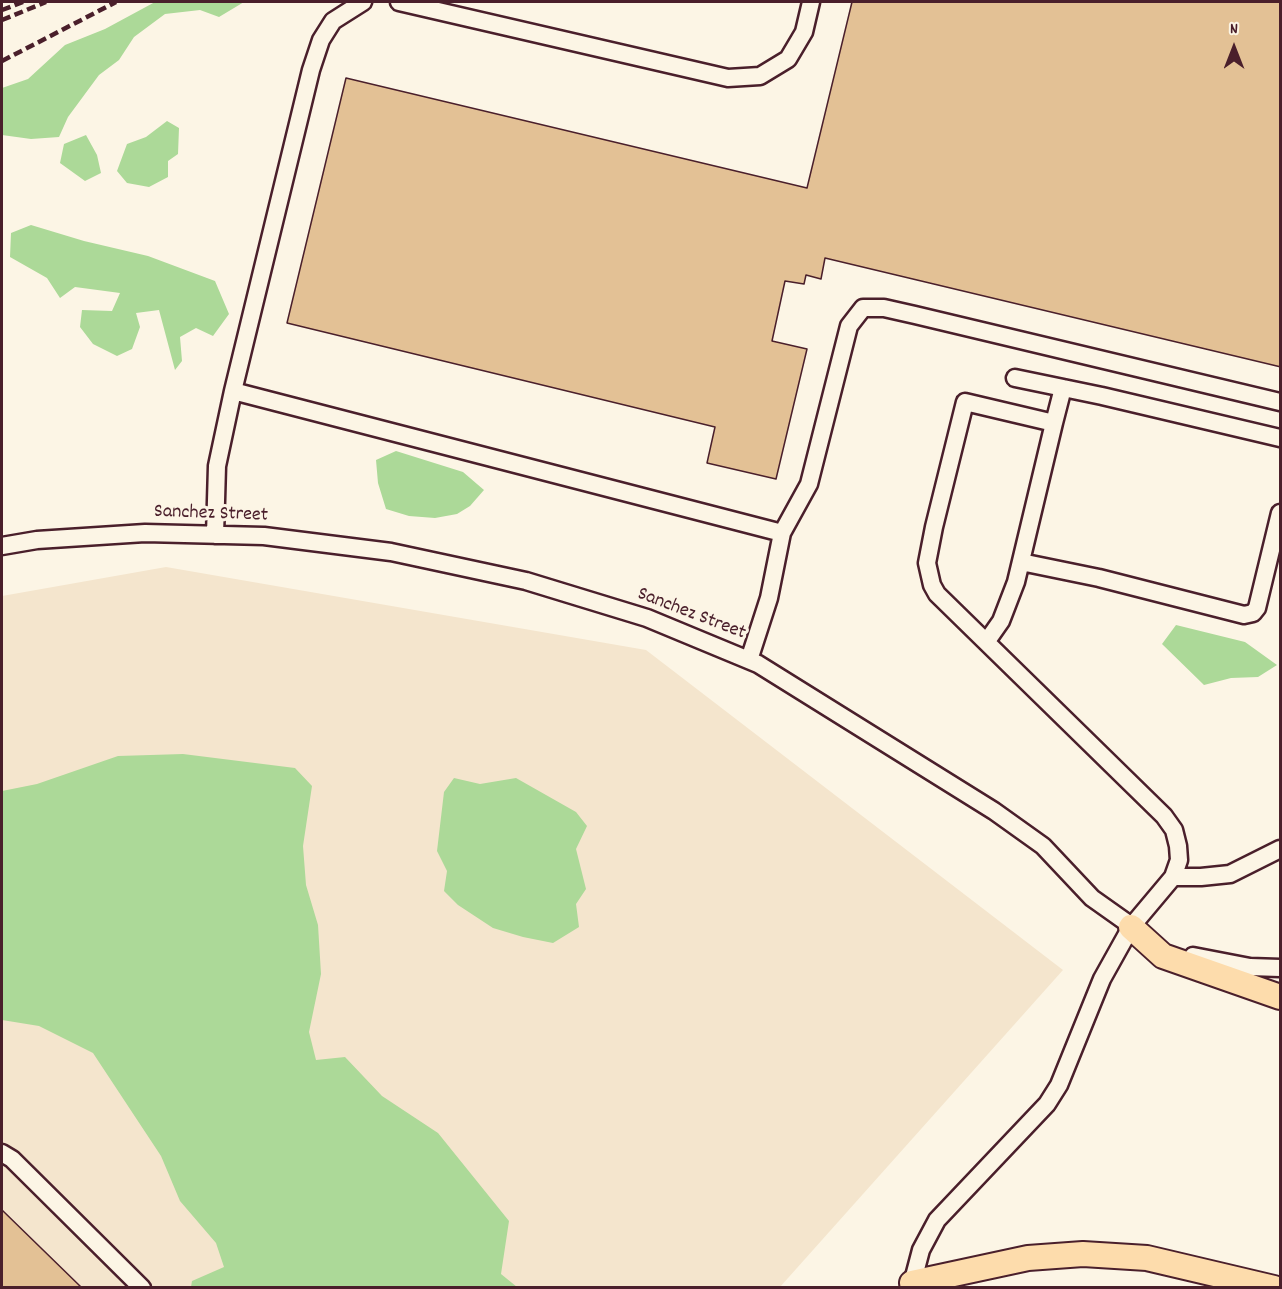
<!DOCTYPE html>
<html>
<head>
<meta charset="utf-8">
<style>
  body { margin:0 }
  #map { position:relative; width:1282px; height:1289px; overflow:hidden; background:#fcf5e5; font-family:Dekko,sans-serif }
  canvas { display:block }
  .frame { position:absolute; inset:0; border:3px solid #4a1f2b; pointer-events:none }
  .north { position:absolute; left:1204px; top:18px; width:60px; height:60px; -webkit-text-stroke:4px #fcf5e5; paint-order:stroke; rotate:0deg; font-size:16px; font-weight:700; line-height:24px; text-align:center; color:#4a1f2b }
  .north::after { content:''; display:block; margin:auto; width:21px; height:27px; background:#4a1f2b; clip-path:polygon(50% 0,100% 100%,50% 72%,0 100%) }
</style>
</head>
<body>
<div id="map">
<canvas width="1282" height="1289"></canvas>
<div class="frame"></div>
<div class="north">N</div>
</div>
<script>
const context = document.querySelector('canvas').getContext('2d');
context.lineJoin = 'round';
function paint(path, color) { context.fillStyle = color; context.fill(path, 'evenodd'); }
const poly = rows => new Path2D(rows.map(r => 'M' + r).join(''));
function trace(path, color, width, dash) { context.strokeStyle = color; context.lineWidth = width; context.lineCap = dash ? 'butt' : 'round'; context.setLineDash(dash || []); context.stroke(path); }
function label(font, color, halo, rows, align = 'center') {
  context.font = font + ' Dekko,sans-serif'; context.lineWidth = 6; context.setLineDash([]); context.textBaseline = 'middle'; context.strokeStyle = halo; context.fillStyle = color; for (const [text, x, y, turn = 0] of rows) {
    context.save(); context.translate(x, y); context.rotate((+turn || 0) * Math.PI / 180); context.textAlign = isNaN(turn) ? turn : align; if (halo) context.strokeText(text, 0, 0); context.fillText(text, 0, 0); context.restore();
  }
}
paint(poly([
  [166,567,646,650,1063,970,780,1287,2,1288,2,596]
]), '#f4e5cd');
paint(poly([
  [155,2,244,2,219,17,200,10,165,14,134,37,119,60,99,75,68,117,59,137,31,139,2,135,2,88,28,79,65,45,105,29],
  [167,121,179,128,178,154,168,161,168,177,149,187,127,183,117,171,127,144,146,137],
  [86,135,97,155,101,173,85,181,60,163,64,144],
  [31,225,84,241,148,256,215,281,229,314,213,336,196,328,180,337,182,361,175,370,159,310,136,313,140,327,132,349,117,356,93,344,80,327,82,310,112,311,120,293,75,287,60,298,47,278,10,257,11,233],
  [396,451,463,472,484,490,470,506,457,514,435,518,409,516,386,509,378,483,376,460],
  [1176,625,1245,642,1277,665,1258,677,1231,678,1204,685,1162,644],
  [183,754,295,768,312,786,303,846,306,885,318,925,321,974,309,1032,316,1060,345,1057,382,1096,438,1133,509,1221,501,1274,517,1287,191,1287,192,1281,224,1267,216,1243,180,1201,161,1156,93,1053,39,1026,2,1020,2,791,37,784,118,756],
  [454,778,480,784,516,778,576,812,587,826,576,849,586,889,576,904,579,927,553,943,523,937,493,928,458,905,444,891,447,871,437,851,444,792]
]), '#acd998');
const building = poly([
  [852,2,1281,2,1281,367,825,258,821,279,806,275,804,284,785,281,772,341,807,349,776,479,707,463,715,427,287,323,346,78,807,188,852,2],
  [2,1210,81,1287,2,1287,2,1210]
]);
paint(building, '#e3c195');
trace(building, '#4a1f2b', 1.5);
const minor = poly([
  [399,2,728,78,760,76,788,59,804,32,811,2],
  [1015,378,1102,396,1280,438],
  [233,391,311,70,321,40,333,21,363,2],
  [1054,423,1063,388],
  [782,533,809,484,849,326,863,308,884,308,915,315,1280,402],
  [215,535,217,466,233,391,782,533,769,598,749,660],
  [2,546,37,540,145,533,264,536,391,552,526,581,647,618,758,664,994,811,1043,846,1092,898,1140,932],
  [1021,562,1099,578,1244,615,1253,613,1257,608,1280,513],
  [1173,877,1201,877,1230,874,1280,849],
  [1193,956,1250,967,1280,968],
  [2,1153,12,1159,142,1288],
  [911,1288,921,1250,937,1220,1047,1104,1059,1085,1102,979,1131,927,1173,877,1179,860,1178,846,1174,830,1164,816,937,594,932,585,927,563,934,527,965,402,1054,423,1016,582,1001,621,987,641]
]);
const highway = poly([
  [1131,927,1163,956,1280,997],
  [915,1288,912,1283,1028,1258,1083,1254,1147,1258,1274,1288]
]);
trace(minor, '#4a1f2b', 21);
trace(highway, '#4a1f2b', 28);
trace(minor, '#fcf5e5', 16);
trace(highway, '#fddcac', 24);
trace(poly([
  [2,10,23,2],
  [2,20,46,2],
  [2,61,116,2]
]), '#4a1f2b', 4.5, [9, 4.5]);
label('20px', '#4a1f2b', '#fcf5e5', [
  ["Sanchez Street",211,515,2],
  ["Sanchez Street",691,615,21]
]);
</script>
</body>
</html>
